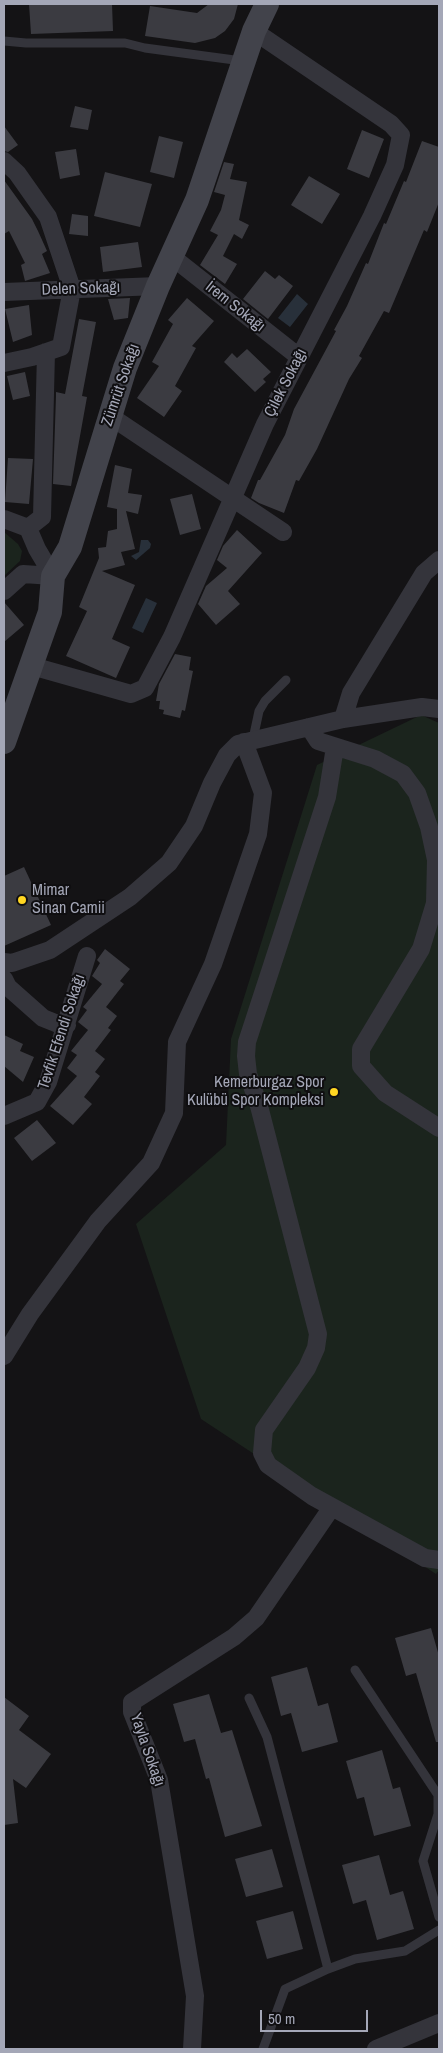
<!DOCTYPE html>
<html>
<head>
<meta charset="utf-8">
<style>
  body { margin:0 }
  #map { position:relative; width:443px; height:2053px; overflow:hidden; background:#141315; font-family:"Archivo Narrow",sans-serif }
  canvas { display:block }
  .frame { position:absolute; inset:0; border:5px solid #a4a7b7; pointer-events:none }
  .scale { position:absolute; left:260px; top:2010px; width:108px; height:22px; box-sizing:border-box; border:2px solid #a4a7b7; border-top:0; padding-left:6px; font-size:15px; line-height:18px; white-space:nowrap; color:#a4a7b7; -webkit-text-stroke:4px #0f0e10; paint-order:stroke }
</style>
</head>
<body>
<div id="map">
<canvas width="443" height="2053"></canvas>
<div class="frame"></div>
<div class="scale">50 m</div>
</div>
<script>
const context = document.querySelector('canvas').getContext('2d');
context.lineJoin = 'round';
function paint(path, color) { context.fillStyle = color; context.fill(path, 'evenodd'); }
const poly = rows => new Path2D(rows.map(r => 'M' + r).join(''));
function trace(path, color, width, dash) { context.strokeStyle = color; context.lineWidth = width; context.lineCap = dash ? 'butt' : 'round'; context.setLineDash(dash || []); context.stroke(path); }
function label(font, color, halo, rows, align = 'center') {
  context.font = font + ' "Archivo Narrow",sans-serif'; context.lineWidth = 4; context.setLineDash([]); context.textBaseline = 'middle'; context.strokeStyle = halo; context.fillStyle = color; for (const [text, x, y, turn = 0] of rows) {
    context.save(); context.translate(x, y); context.rotate((+turn || 0) * Math.PI / 180); context.textAlign = isNaN(turn) ? turn : align; if (halo) context.strokeText(text, 0, 0); context.fillText(text, 0, 0); context.restore();
  }
}
paint(poly([
  [4,532,18,544,22,551,20,561,4,576],
  [421,715,439,723,439,1570,436,1574,201,1419,136,1224,226,1145,231,1039,317,765]
]), '#1b241d');
paint(poly([
  [297,294,308,304,290,327,278,318],
  [141,540,148,540,151,544,150,548,136,560,131,556,139,552],
  [146,598,157,603,143,633,132,628]
]), '#28303a');
paint(poly([
  [29,4,112,4,113,31,31,34],
  [209,4,238,4,234,19,225,31,215,38,195,43,145,36,150,6,197,13],
  [75,106,92,110,88,130,70,127],
  [4,126,18,145,8,152,4,151],
  [362,130,384,139,369,178,347,169],
  [159,136,183,142,174,178,150,172],
  [422,141,439,147,439,202,427,232,424,230,389,313,384,311,359,356,362,358,349,379,317,449,299,481,296,480,284,513,259,503,251,498,258,480,260,480,285,435,294,409,336,331,334,330,347,306,366,263,368,264,384,223,386,224,404,181,406,182],
  [76,149,80,175,60,179,55,152],
  [224,162,234,164,230,179,247,182,239,220,249,225,242,239,234,234,223,256,237,264,225,284,200,265,218,235,210,231,221,210,225,195,214,192],
  [105,172,152,184,140,227,94,216],
  [309,176,340,194,322,224,291,205],
  [4,180,32,219,38,231,47,251,42,254,50,273,25,281,21,265,25,263,9,231,4,234],
  [72,214,88,216,88,236,69,234],
  [138,242,142,267,103,272,100,247],
  [265,271,275,279,279,275,293,286,268,319,243,299],
  [130,298,128,318,114,320,108,299],
  [187,298,214,321,192,346,196,348,175,386,182,391,164,417,137,398,159,366,152,362,173,324,168,320],
  [29,305,32,335,13,342,5,309],
  [79,319,96,322,82,396,87,397,71,486,53,484,56,396,56,392,65,394],
  [247,349,271,372,263,379,266,382,255,392,224,362,232,353,237,358],
  [25,372,30,396,13,400,7,376],
  [8,458,33,459,29,504,5,502],
  [115,465,132,469,128,493,142,495,138,514,126,511,135,549,121,552,125,565,102,571,135,585,112,639,130,647,116,678,66,656,87,611,79,607,99,558,98,548,106,547,108,531,117,529,117,509,107,507],
  [192,494,201,529,180,535,170,499],
  [237,530,262,553,228,591,240,604,216,625,198,604,206,586,227,568,217,560,223,546],
  [4,602,24,625,4,642],
  [175,654,191,657,189,670,193,671,185,711,182,710,180,718,163,714,164,710,159,709,160,701,156,701,159,684],
  [24,867,51,925,4,946,4,876],
  [105,949,130,969,120,981,124,984,106,1007,117,1016,108,1028,111,1030,95,1051,105,1059,95,1072,100,1076,84,1097,92,1104,73,1125,50,1106,77,1076,67,1068,77,1055,71,1051,88,1030,78,1022,87,1010,83,1007,102,984,92,976,100,963,97,960],
  [4,1035,23,1044,20,1051,34,1057,23,1082,4,1066],
  [37,1120,56,1143,32,1161,14,1138],
  [431,1628,439,1656,439,1742,436,1742,416,1673,406,1676,395,1638],
  [307,1667,318,1706,328,1703,338,1742,302,1752,291,1713,281,1716,271,1677],
  [209,1694,221,1733,232,1730,262,1826,225,1837,209,1778,206,1779,195,1739,184,1742,173,1704],
  [4,1697,29,1716,19,1730,51,1754,26,1788,13,1779,18,1823,4,1825],
  [382,1750,393,1789,400,1787,411,1826,374,1836,364,1797,357,1799,346,1761],
  [272,1849,283,1887,246,1897,235,1859],
  [379,1855,390,1895,403,1891,414,1929,377,1940,366,1900,353,1904,342,1865],
  [293,1911,303,1949,267,1959,256,1921]
]), '#3b3b41');
trace(poly([
  [4,41,26,43,125,43,145,48,242,61],
  [253,739,259,711,265,701,286,680],
  [355,1670,438,1795,438,1814,423,1861,439,1917],
  [249,1698,267,1737,328,1969,285,1989,263,2049],
  [328,1969,355,1959,405,1951,439,1930]
]), '#34343b', 9);
trace(poly([
  [4,161,17,173,48,217,72,289,61,347,32,357,4,363],
  [171,256,299,357],
  [4,292,158,286],
  [110,416,283,532],
  [4,519,28,528,37,549,53,576],
  [28,528,42,517,46,352],
  [4,591,23,574,53,576],
  [32,666,131,694,145,688,172,637,265,424,372,216,395,165,401,135,391,124,254,31],
  [343,719,351,693,424,573,439,560],
  [309,727,318,741,375,759,403,774,417,793,429,827,436,860,435,903,421,949,361,1049,361,1066,385,1093,439,1128],
  [335,747,327,797,247,1042,246,1056,248,1074,259,1106,318,1334,316,1348,307,1368,264,1430,262,1453,268,1465,312,1496,425,1558,439,1560],
  [4,962,12,963,50,950,130,897,169,863,194,826,212,783,227,755,238,744,343,719,422,707,439,709],
  [4,979,8,987,43,1018,58,1024,67,1025],
  [4,1116,37,1102,48,1082,87,956],
  [4,1356,30,1314,98,1221,151,1163,174,1113,177,1042,213,964,258,834,263,793,244,742],
  [192,2049,195,1996,159,1780,132,1712,132,1702,234,1637,256,1618,332,1507],
  [376,2049,439,2023]
]), '#34343b', 18);
trace(poly([
  [4,742,50,612,53,576,70,547,125,368,158,286,197,200,254,31,267,4]
]), '#42434b', 24);
for (const [x, y, r, color] of [
  [22,900,5,"#ffd622"],
  [334,1092,5,"#ffd622"]
]) { const dot = new Path2D(); dot.arc(x, y, r, 0, 2 * Math.PI); context.fillStyle = color; context.fill(dot); trace(dot, '#0f0e10', 2); }
label('16px', '#a4a7b7', '#0f0e10', [
  ["Delen Sokağı",81,289,-2],
  ["İrem Sokağı",235,307,38],
  ["Çilek Sokağı",286,383,-63],
  ["Zümrüt Sokağı",121,385,-71],
  ["Tevfik Efendi Sokağı",62,1032,-72],
  ["Yayla Sokağı",147,1750,71]
]);
label('16px', '#a4a7b7', '#0f0e10', [
  ["Mimar",32,891],
  ["Sinan Camii",32,909],
  ["Kemerburgaz Spor",324,1083,"right"],
  ["Kulübü Spor Kompleksi",324,1101,"right"]
], 'left');
</script>
</body>
</html>
